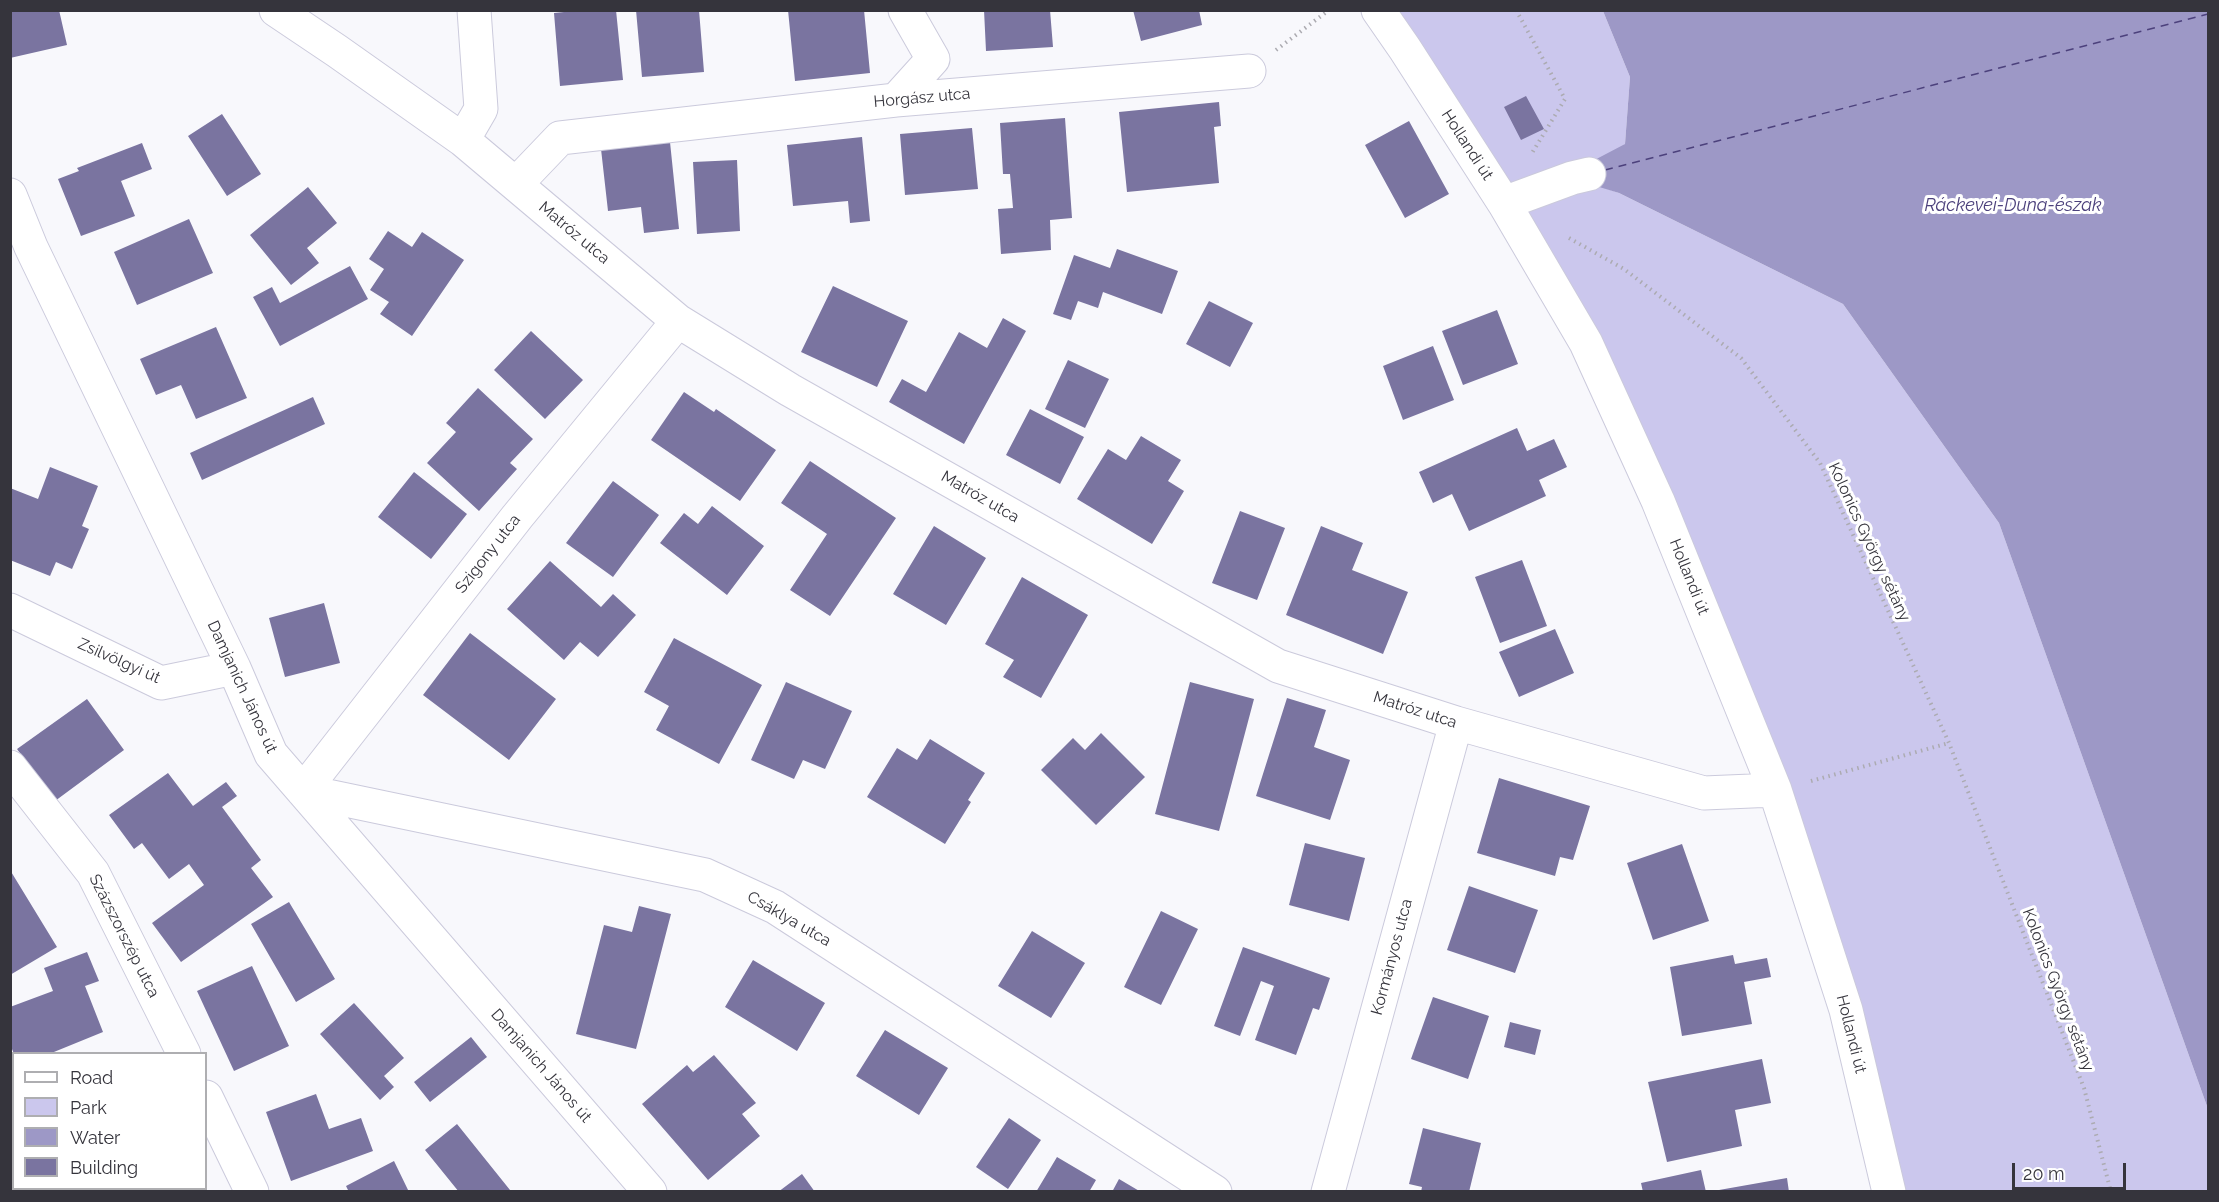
<!DOCTYPE html>
<html>
<head>
<meta charset="utf-8">
<style>
  body { margin:0 }
  #map { position:relative; width:2219px; height:1202px; overflow:hidden; background:#f8f8fc; font-family:Raleway,sans-serif }
  canvas { display:block }
  .frame { position:absolute; inset:0; border:12px solid #35343c; pointer-events:none }
  .legend { position:absolute; left:12px; top:1052px; width:195px; height:138px; box-sizing:border-box; background:#fff; border:2px solid #aeaeb1; margin:0; padding:8px 10px; list-style:none; font-size:18px; color:#35343c }
  .legend li { display:flex; align-items:center; gap:12px; height:30px }
  .legend b { width:30px; border:2px solid #aeaeb1 }
  .scale { position:absolute; left:2012px; top:1163px; width:114px; height:27px; box-sizing:border-box; border:3px solid #35343c; border-top:0; padding-left:8px; font-size:18px; line-height:21px; white-space:nowrap; color:#35343c; -webkit-text-stroke:4px #fff; paint-order:stroke }
</style>
</head>
<body>
<div id="map">
<canvas width="2219" height="1202"></canvas>
<div class="frame"></div>
<ul class="legend">
<li><b style="height:8px;background:#fff"></b>Road</li>
<li><b style="height:16px;background:#cbc7ed"></b>Park</li>
<li><b style="height:16px;background:#9d98c6"></b>Water</li>
<li><b style="height:16px;background:#7a74a0"></b>Building</li>
</ul>
<div class="scale">20 m</div>
</div>
<script>
const context = document.querySelector('canvas').getContext('2d');
context.lineJoin = 'round';
function paint(path, color) { context.fillStyle = color; context.fill(path, 'evenodd'); }
const poly = rows => new Path2D(rows.map(r => 'M' + r).join(''));
function trace(path, color, width, dash) { context.strokeStyle = color; context.lineWidth = width; context.lineCap = dash ? 'butt' : 'round'; context.setLineDash(dash || []); context.stroke(path); }
function label(font, color, halo, rows, align = 'center') {
  context.font = font + ' Raleway,sans-serif'; context.lineWidth = 6; context.setLineDash([]); context.textBaseline = 'middle'; context.strokeStyle = halo; context.fillStyle = color; for (const [text, x, y, turn = 0] of rows) {
    context.save(); context.translate(x, y); context.rotate((+turn || 0) * Math.PI / 180); context.textAlign = isNaN(turn) ? turn : align; if (halo) context.strokeText(text, 0, 0); context.fillText(text, 0, 0); context.restore();
  }
}
paint(poly([
  [1382,11,1603,11,1630,77,1625,144,1596,185,1619,193,1843,304,1999,523,2208,1109,2208,1191,1889,1191,1846,1010,1658,501]
]), '#cbc7ed');
paint(poly([
  [1603,11,2208,11,2208,1109,1999,523,1843,304,1619,193,1596,186,1585,165,1625,144,1630,77]
]), '#9d98c6');
trace(poly([
  [1605,170,2208,14]
]), '#4c417c', 1.5, [8, 6]);
paint(poly([
  [10,10,59,10,67,45,10,58],
  [584,10,616,10,623,80,560,86,554,13],
  [636,10,699,10,704,72,642,77],
  [788,10,864,10,870,73,795,81],
  [984,10,1050,10,1053,47,986,51],
  [1133,10,1199,10,1202,25,1141,41],
  [1526,96,1544,129,1521,140,1504,107],
  [1219,102,1221,126,1214,127,1219,183,1127,192,1119,112],
  [222,114,261,174,227,196,188,136],
  [1065,118,1072,218,1050,220,1051,250,1001,254,998,209,1013,208,1010,174,1003,174,1000,123],
  [1409,121,1449,194,1405,218,1365,145],
  [972,128,978,189,905,195,900,134],
  [862,137,870,221,850,223,848,201,793,206,787,145],
  [670,142,679,229,644,233,641,207,608,211,601,149],
  [142,143,152,169,121,181,135,216,81,236,58,179,79,171,77,168],
  [737,160,740,231,697,234,693,162],
  [308,187,337,223,307,248,319,263,291,285,250,235],
  [189,219,213,273,137,305,114,252],
  [388,231,412,247,422,232,464,260,412,336,380,314,389,302,370,290,384,269,369,259],
  [1117,249,1178,271,1162,314,1103,292,1098,308,1078,301,1071,320,1053,314,1074,255,1110,268],
  [350,266,368,299,280,346,253,297,272,287,280,303],
  [833,286,908,321,877,387,801,352],
  [1209,301,1253,323,1230,367,1186,344],
  [1497,310,1518,364,1463,385,1442,331],
  [1003,318,1026,331,964,444,889,402,902,379,926,392,959,332,987,348],
  [216,327,247,398,196,419,181,385,156,395,140,359],
  [531,331,583,380,545,419,494,370],
  [1433,346,1454,400,1403,420,1383,366],
  [1068,360,1109,379,1085,428,1045,409],
  [478,388,533,439,510,463,517,469,479,511,427,463,456,432,446,423],
  [684,392,714,412,716,409,776,450,740,501,651,440],
  [313,397,325,424,202,480,190,453],
  [1030,409,1084,437,1060,484,1006,455],
  [1517,428,1527,451,1554,439,1567,467,1539,480,1546,496,1469,531,1452,494,1433,503,1419,472],
  [1141,436,1181,460,1168,481,1184,491,1152,544,1077,499,1108,449,1126,460],
  [810,461,896,518,830,616,790,590,827,534,781,503],
  [50,467,98,486,82,526,89,529,72,569,56,562,50,576,10,560,10,488,38,499],
  [414,472,467,514,431,559,378,517],
  [613,481,659,515,613,577,566,543],
  [712,506,764,546,727,595,660,543,684,513,698,524],
  [1240,511,1285,528,1257,600,1212,583],
  [934,526,986,558,946,625,893,594],
  [1321,526,1363,543,1352,570,1408,592,1383,654,1286,615],
  [1522,560,1547,626,1500,643,1475,577],
  [550,561,601,607,613,594,636,615,598,657,580,642,564,660,507,609],
  [1022,577,1088,615,1041,698,1003,677,1014,660,985,644],
  [324,603,340,663,285,677,269,618],
  [1555,629,1574,673,1519,697,1499,652],
  [470,633,556,699,509,760,423,695],
  [674,638,762,685,719,764,656,730,669,706,644,692],
  [786,682,852,711,825,769,803,760,794,779,751,760],
  [1190,682,1254,699,1219,831,1155,814],
  [1287,698,1326,710,1314,747,1350,760,1330,820,1256,796],
  [87,699,124,750,55,801,17,749],
  [1101,733,1145,777,1096,825,1041,770,1073,738,1085,750],
  [930,739,985,773,968,800,971,802,945,844,867,797,897,748,917,760],
  [168,773,193,806,226,782,237,796,222,807,261,860,251,868,273,897,181,962,152,923,204,885,189,864,169,879,142,843,134,849,109,815],
  [1499,778,1590,806,1573,860,1560,857,1555,876,1477,853],
  [1305,843,1365,858,1349,921,1289,905],
  [1682,844,1709,921,1653,940,1627,863],
  [10,870,57,947,10,975],
  [1469,886,1538,910,1515,973,1447,950],
  [289,902,335,979,296,1002,251,924],
  [639,906,671,914,636,1049,576,1034,604,925,632,932],
  [1161,911,1198,929,1161,1005,1124,987],
  [1032,931,1085,963,1051,1018,998,986],
  [1243,947,1330,978,1319,1010,1313,1008,1296,1055,1255,1040,1274,986,1261,981,1240,1036,1214,1026],
  [87,952,99,981,85,986,103,1032,49,1054,14,1054,10,1044,10,1007,53,991,44,968],
  [1733,955,1735,964,1767,958,1771,977,1744,982,1752,1024,1682,1036,1670,967],
  [753,960,825,1003,797,1051,725,1007],
  [252,966,289,1046,234,1071,197,991],
  [1433,997,1489,1016,1468,1079,1411,1059],
  [354,1003,404,1058,384,1076,394,1087,380,1100,320,1034],
  [1510,1022,1541,1030,1535,1055,1504,1047],
  [885,1030,948,1068,919,1115,856,1076],
  [471,1037,487,1057,430,1102,414,1082],
  [714,1055,756,1103,742,1114,760,1136,708,1180,642,1104,687,1065,693,1072],
  [1762,1059,1771,1103,1735,1110,1742,1146,1667,1162,1648,1082],
  [316,1094,329,1129,361,1118,373,1151,291,1181,266,1112],
  [1009,1118,1041,1140,1008,1189,976,1167],
  [457,1124,510,1190,508,1192,459,1192,425,1150],
  [1423,1128,1481,1143,1469,1192,1421,1192,1422,1187,1409,1184],
  [1057,1157,1096,1180,1089,1192,1036,1192],
  [394,1161,409,1192,349,1192,346,1186],
  [1701,1170,1706,1192,1643,1192,1641,1183],
  [802,1174,815,1192,778,1192],
  [1787,1178,1789,1192,1719,1192,1719,1190],
  [1119,1179,1141,1192,1112,1192]
]), '#7a74a0');
const minor = poly([
  [276,10,337,51,463,140,678,321,790,390,1278,666,1456,723,1704,793,1775,790],
  [1378,10,1405,49,1504,203,1586,343,1658,501,1775,790,1846,1010,1889,1192],
  [896,100,933,59,905,10],
  [463,140,481,109,474,10],
  [516,184,560,138,896,100,1249,71],
  [10,195,31,247,234,668,271,754,650,1192],
  [1504,203,1572,178,1589,174],
  [10,610,161,683,234,668],
  [10,767,93,873,184,1054],
  [303,791,705,875,775,907,1215,1192],
  [303,791,517,517,678,321],
  [206,1097,252,1192],
  [1328,1192,1456,723]
]);
trace(minor, '#cbcadc', 35);
trace(poly([
  [1516,10,1565,99,1532,153],
  [1276,50,1329,10],
  [1569,238,1624,269,1741,358,1820,463,1949,743,2084,1088,2111,1192],
  [1811,781,1949,743]
]), '#acabb1', 4, [1.5, 4.5]);
trace(minor, '#fff', 33);
label('16px', '#35343c', '#fff', [
  ["Horgász utca",922,98,-5],
  ["Hollandi út",1467,145,57],
  ["Matróz utca",574,233,40],
  ["Matróz utca",980,497,30],
  ["Kolonics György sétány",1869,542,65],
  ["Szigony utca",488,554,-52],
  ["Hollandi út",1689,577,68],
  ["Zsilvölgyi út",119,661,24],
  ["Damjanich János út",242,687,65],
  ["Matróz utca",1415,710,18],
  ["Csáklya utca",789,919,30],
  ["Százszorszép utca",124,936,63],
  ["Kormányos utca",1392,957,-75],
  ["Kolonics György sétány",2058,990,69],
  ["Hollandi út",1851,1034,76],
  ["Damjanich János út",541,1066,49]
]);
label('italic 18px', '#4c417c', '#fff', [
  ["Ráckevei-Duna-észak",2013,206]
]);
</script>
</body>
</html>
